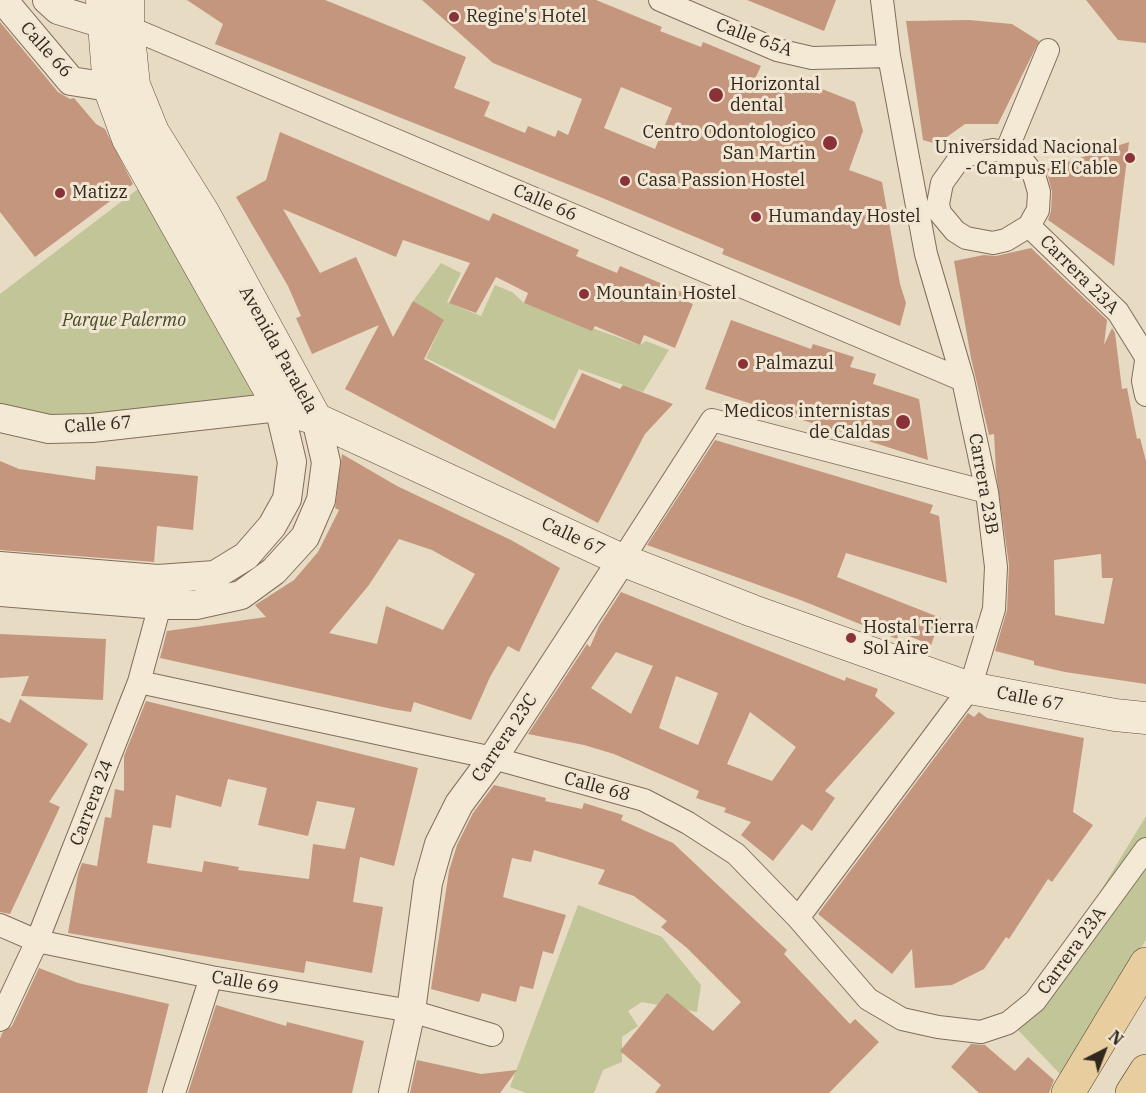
<!DOCTYPE html>
<html>
<head>
<meta charset="utf-8">
<style>
  body { margin:0 }
  #map { position:relative; width:1146px; height:1093px; overflow:hidden; background:#e8dbc3; font-family:"IBM Plex Serif",serif }
  canvas { display:block }
  .north { position:absolute; left:1074px; top:1021px; width:60px; height:60px; -webkit-text-stroke:4px #f1e6d1; paint-order:stroke; rotate:42deg; font-size:16px; font-weight:700; line-height:24px; text-align:center; color:#32271e }
  .north::after { content:''; display:block; margin:auto; width:21px; height:27px; background:#32271e; clip-path:polygon(50% 0,100% 100%,50% 72%,0 100%) }
</style>
</head>
<body>
<div id="map">
<canvas width="1146" height="1093"></canvas>
<div class="north">N</div>
</div>
<script>
const context = document.querySelector('canvas').getContext('2d');
context.lineJoin = 'round';
function paint(path, color) { context.fillStyle = color; context.fill(path, 'evenodd'); }
const poly = rows => new Path2D(rows.map(r => 'M' + r).join(''));
function trace(path, color, width, dash) { context.strokeStyle = color; context.lineWidth = width; context.lineCap = dash ? 'butt' : 'round'; context.setLineDash(dash || []); context.stroke(path); }
function label(font, color, halo, rows, align = 'center') {
  context.font = font + ' "IBM Plex Serif",serif'; context.lineWidth = 6; context.setLineDash([]); context.textBaseline = 'middle'; context.strokeStyle = halo; context.fillStyle = color; for (const [text, x, y, turn = 0] of rows) {
    context.save(); context.translate(x, y); context.rotate((+turn || 0) * Math.PI / 180); context.textAlign = isNaN(turn) ? turn : align; if (halo) context.strokeText(text, 0, 0); context.fillText(text, 0, 0); context.restore();
  }
}
paint(poly([
  [155,176,279,407,57,421,0,408,0,294],
  [441,263,461,273,447,302,481,316,495,285,512,292,524,303,552,314,640,345,646,341,669,350,643,392,579,369,554,421,426,358,444,320,413,301],
  [1146,816,1146,940,1061,1075,1017,1029],
  [578,905,662,937,701,985,697,1012,642,1002,628,1011,638,1026,622,1037,622,1062,603,1070,594,1093,526,1093,510,1087]
]), '#c2c598');
paint(poly([
  [187,0,325,0,466,57,454,88,490,102,484,116,525,133,528,126,555,137,558,130,568,135,582,99,493,63,422,0,596,0,662,27,660,31,701,47,703,42,761,66,755,79,792,94,795,84,820,94,822,89,855,102,863,131,849,170,882,182,900,284,906,303,900,326,722,254,724,249,600,197,215,44,223,24],
  [621,87,672,108,655,149,604,128],
  [747,0,836,0,824,31],
  [1086,0,1146,0,1146,43,1118,40],
  [969,20,1012,24,1039,41,998,124,965,124,937,144,923,140,906,21],
  [0,22,58,92,70,99,74,98,96,124,105,129,133,184,35,257,0,212],
  [280,132,489,221,493,213,579,250,576,256,617,273,620,266,691,296,688,302,693,304,675,348,644,335,640,345,595,326,592,331,524,303,528,293,496,277,476,313,449,303,470,263,403,240,396,257,283,209,320,273,356,257,393,337,413,301,430,311,444,320,424,359,555,429,582,373,620,389,623,385,673,404,645,434,598,523,345,389,379,325,312,354,296,318,301,316,288,286,236,197,266,180],
  [1129,142,1114,266,1048,220,1051,211,1052,192,1046,169],
  [1031,248,1107,320,1104,345,1112,328,1115,333,1122,389,1127,388,1137,439,1140,438,1146,461,1146,684,1065,672,1034,665,1034,661,995,651,1007,610,1009,565,996,472,994,434,989,435,971,358,954,261,984,255,996,256],
  [1101,554,1102,578,1113,578,1104,624,1055,615,1054,560],
  [731,320,811,349,813,344,854,357,850,367,876,374,873,384,919,399,928,460,705,389],
  [715,440,933,505,930,513,939,516,947,583,846,553,837,577,941,618,931,645,899,632,897,639,803,601,647,545],
  [342,454,397,486,511,540,560,568,519,652,508,646,490,677,471,720,414,702,411,712,392,709,160,658,167,631,266,617,255,605,294,580,318,552,339,510,335,508],
  [399,539,432,550,475,574,443,630,386,606,377,644,329,633,369,585],
  [0,461,19,469,95,480,96,466,198,476,193,530,157,526,154,562,0,550],
  [621,592,845,681,846,677,878,689,875,696,895,713,825,791,835,798,812,831,802,824,773,861,741,835,751,822,724,812,726,808,696,798,699,791,614,754,584,745,528,734,587,644,590,647,599,626],
  [616,652,653,666,631,714,591,688],
  [676,676,718,693,698,745,659,728],
  [750,712,796,747,772,781,727,764],
  [0,634,106,639,103,700,21,696,29,676,0,678],
  [20,699,88,744,49,802,60,807,10,914,0,912,0,718,10,723],
  [146,701,418,768,394,866,360,857,353,902,383,907,372,973,306,961,304,973,68,933,78,874,82,863,97,866,105,817,111,818,115,789,124,791,124,756],
  [228,779,267,788,258,825,308,836,317,801,355,808,345,849,313,844,309,879,238,870,239,867,204,861,202,872,147,863,153,825,171,828,176,795,221,807],
  [979,712,987,718,1084,738,1073,812,1093,825,1052,882,1048,879,1009,939,1006,937,984,969,952,985,915,988,912,949,892,974,818,914,968,713,974,717],
  [494,785,546,798,545,801,582,809,584,803,623,815,621,820,673,843,787,950,784,954,850,1024,855,1019,879,1042,829,1093,655,1093,661,1085,620,1051,667,993,713,1031,741,1002,687,948,661,927,667,921,634,896,598,884,605,870,534,850,531,862,512,858,503,897,566,915,553,954,543,951,533,989,520,986,516,1002,482,993,479,1002,431,989,449,871,457,845,473,813],
  [39,968,78,983,169,1004,147,1093,0,1093,0,1039,2,1033,12,1026],
  [216,1005,286,1026,287,1022,364,1041,352,1093,188,1093],
  [971,1044,985,1045,1015,1071,1028,1057,1054,1080,1049,1093,979,1093,951,1067],
  [417,1060,481,1074,517,1070,500,1093,410,1093]
]), '#c3967d');
const minor = poly([
  [660,0,777,50,812,58,889,56],
  [128,27,963,380],
  [993,150,1006,152,1023,161,1034,175,1039,192,1038,210,1029,226,1006,240,993,243,966,238,955,231,940,213,938,204,942,183,957,162,968,155,993,150],
  [1006,152,1048,50],
  [1029,226,1118,312,1146,357],
  [1146,361,1143,381,1146,395],
  [622,560,712,420,987,492],
  [139,682,493,758,644,800,688,823,736,854,798,918,868,999,902,1019,938,1027,981,1032,1008,1023,1035,1001,1146,849],
  [798,918,970,688,994,609,996,567,987,492,963,380,926,254,889,56,882,0],
  [0,925,37,941,211,977,411,1011,492,1035],
  [0,1020,37,941,139,682,160,605,159,589],
  [174,1093,211,977]
]);
const tertiary = poly([
  [3,0,71,81,109,87,130,85],
  [47,0,58,10,104,24],
  [0,418,49,429,92,428,279,407,292,462,287,499,272,526,246,556,215,575,158,579,0,566],
  [0,592,160,605,196,605,241,595,274,571,305,537,321,500,326,462,316,419],
  [393,1093,411,1011,428,883,439,844,459,804,493,758,622,560]
]);
const secondary = poly([
  [102,0,109,87,128,139,279,407,316,419,622,560,753,611,970,688,1115,715,1146,718],
  [128,0,128,27,134,85,153,132,203,212,316,419]
]);
const primary = poly([
  [1068,1093,1146,964],
  [1132,1093,1146,1071]
]);
trace(minor, '#816d5c', 24);
trace(tertiary, '#816d5c', 30);
trace(secondary, '#624f3f', 33);
trace(primary, '#4f3c30', 34);
trace(minor, '#f4e9d5', 22);
trace(tertiary, '#f4e9d5', 28);
trace(secondary, '#f4e9d5', 32);
trace(primary, '#e8cd9e', 33);
for (const [x, y, r, color] of [
  [454,17,6,"#893238"],
  [716,95,8,"#893238"],
  [830,143,8,"#893238"],
  [1130,158,6,"#893238"],
  [625,181,6,"#893238"],
  [60,193,6,"#893238"],
  [756,217,6,"#893238"],
  [584,294,6,"#893238"],
  [743,364,6,"#893238"],
  [903,422,8,"#893238"],
  [851,638,6,"#893238"]
]) { const dot = new Path2D(); dot.arc(x, y, r, 0, 2 * Math.PI); context.fillStyle = color; context.fill(dot); trace(dot, '#f1e6d1', 2); }
label('18px', '#32271e', '#f1e6d1', [
  ["Regine's Hotel",466,17],
  ["Horizontal",730,85],
  ["dental",730,106],
  ["Centro Odontologico",816,133,"right"],
  ["San Martin",816,154,"right"],
  ["Universidad Nacional",1118,148,"right"],
  ["- Campus El Cable",1118,169,"right"],
  ["Casa Passion Hostel",637,181],
  ["Matizz",72,193],
  ["Humanday Hostel",768,217],
  ["Mountain Hostel",596,294],
  ["Palmazul",755,364],
  ["Medicos internistas",890,412,"right"],
  ["de Caldas",890,433,"right"],
  ["Hostal Tierra",863,628],
  ["Sol Aire",863,649]
], 'left');
label('18px', '#32271e', '#f1e6d1', [
  ["Calle 65A",754,38,20],
  ["Calle 66",46,50,48],
  ["Calle 66",545,203,23],
  ["Carrera 23A",1079,275,45],
  ["Avenida Paralela",278,350,61],
  ["Calle 67",98,425,-4],
  ["Carrera 23B",983,484,80],
  ["Calle 67",573,537,25],
  ["Calle 67",1030,699,11],
  ["Carrera 23C",505,738,-56],
  ["Calle 68",597,787,15],
  ["Carrera 24",92,803,-69],
  ["Carrera 23A",1072,951,-54],
  ["Calle 69",245,983,10]
]);
label('italic 18px', '#454c27', '#f1e6d1', [
  ["Parque Palermo",124,321]
]);
</script>
</body>
</html>
